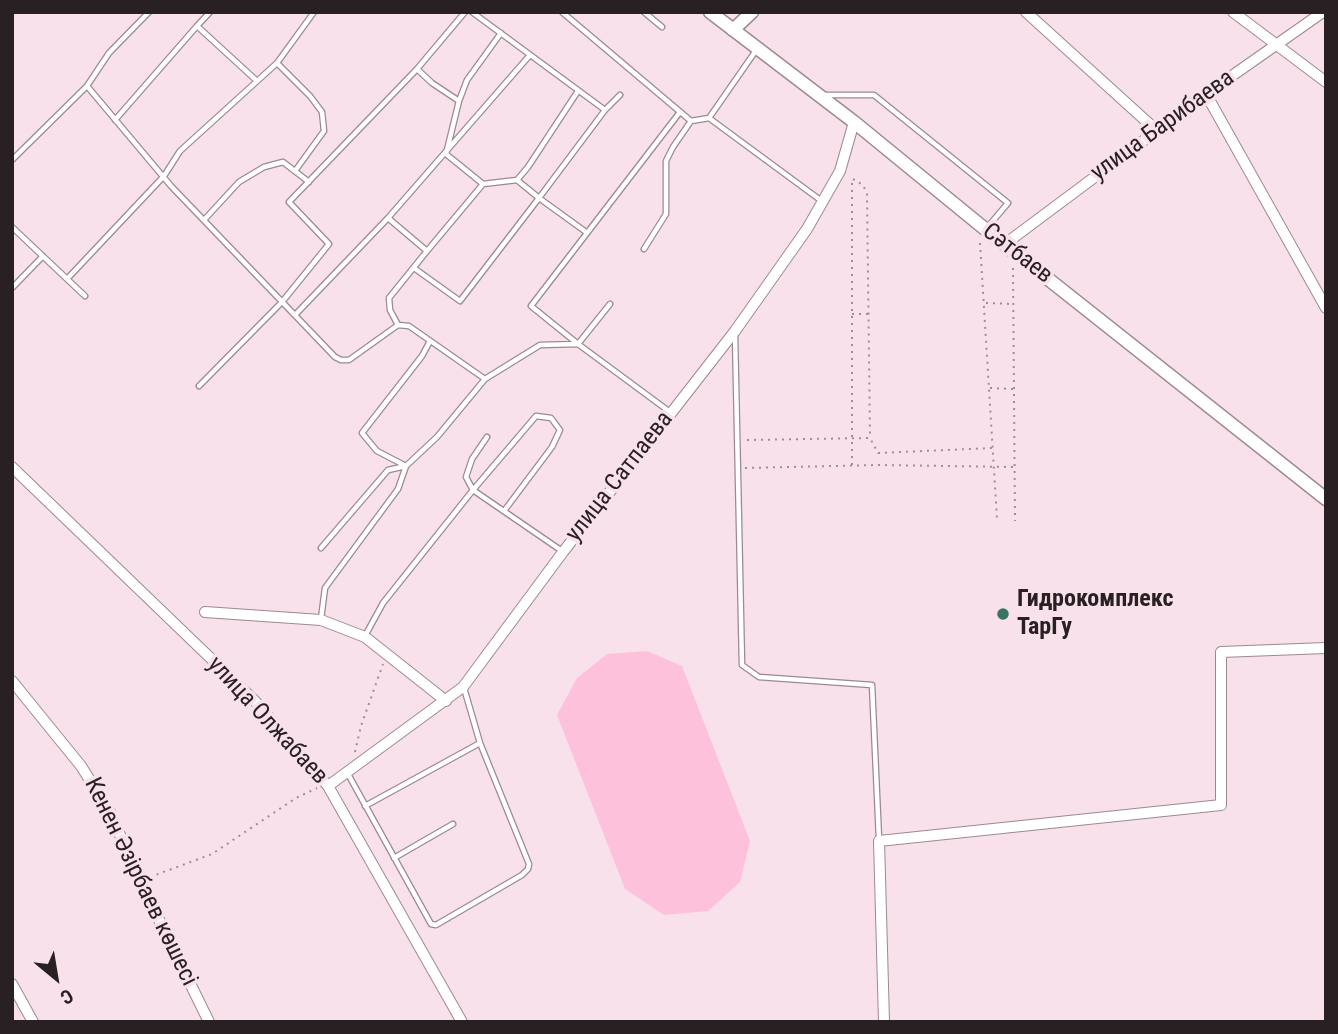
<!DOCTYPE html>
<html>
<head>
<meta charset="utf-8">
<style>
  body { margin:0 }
  #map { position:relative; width:1338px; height:1034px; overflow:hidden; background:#f9e1eb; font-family:"Roboto Condensed",sans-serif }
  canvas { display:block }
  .frame { position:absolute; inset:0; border:14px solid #292024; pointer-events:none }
  .north { position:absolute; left:21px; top:943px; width:70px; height:70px; -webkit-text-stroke:5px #f9e1eb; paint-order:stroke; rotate:150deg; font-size:19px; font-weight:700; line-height:28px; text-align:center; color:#292024 }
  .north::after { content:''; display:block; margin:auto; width:24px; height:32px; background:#292024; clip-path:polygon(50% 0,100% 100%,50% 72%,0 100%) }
</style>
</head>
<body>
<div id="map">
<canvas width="1338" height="1034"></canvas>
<div class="frame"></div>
<div class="north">С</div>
</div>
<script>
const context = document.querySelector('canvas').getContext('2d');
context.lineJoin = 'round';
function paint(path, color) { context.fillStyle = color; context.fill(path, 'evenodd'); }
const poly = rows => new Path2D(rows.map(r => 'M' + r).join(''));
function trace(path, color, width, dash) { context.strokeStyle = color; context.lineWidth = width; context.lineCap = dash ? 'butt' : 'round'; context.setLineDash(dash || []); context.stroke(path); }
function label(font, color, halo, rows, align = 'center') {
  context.font = font + ' "Roboto Condensed",sans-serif'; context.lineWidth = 7; context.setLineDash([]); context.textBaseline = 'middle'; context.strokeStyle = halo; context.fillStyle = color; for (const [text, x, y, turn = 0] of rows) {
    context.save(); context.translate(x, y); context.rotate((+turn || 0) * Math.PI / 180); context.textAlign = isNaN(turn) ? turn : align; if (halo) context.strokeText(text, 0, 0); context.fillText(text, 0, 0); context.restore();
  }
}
paint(poly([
  [647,651,682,666,750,841,740,882,708,911,664,915,625,889,557,715,577,678,607,654]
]), '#fdc1dc');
const service = poly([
  [210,12,197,26,257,81],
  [472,12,605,110],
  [562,12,691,121],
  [644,12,662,27],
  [277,63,310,96,322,112,324,131,295,171],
  [417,69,432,83,459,101],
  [87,86,171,186,335,357,341,360,349,360,398,325,409,326,485,379,540,345,578,344,610,304],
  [823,95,874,95,1008,203,986,229],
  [709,118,823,202],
  [115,120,197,26],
  [12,160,87,86,109,53,149,12],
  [517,180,528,167,578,91],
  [388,218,427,251,483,184,446,154,459,101,467,80,501,33],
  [204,220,239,182,264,167,283,162,309,182],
  [12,227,85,296],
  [586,232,539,198,605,110,620,95],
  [644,249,666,214,666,161,673,147,691,121,709,118,757,49],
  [414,268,460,301,539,198,517,180,483,184],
  [67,279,164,176,180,151,277,63,314,12],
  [12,288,43,256],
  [295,315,388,218,530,55],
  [398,325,390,310,389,298,427,251],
  [735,335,742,665,759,677,872,685,879,839],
  [199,386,282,302,329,244,289,202,417,69,465,12],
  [670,412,578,344,531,306,680,112],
  [504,511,552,447,560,430,551,418,536,416,473,490,562,551],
  [321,548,388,470,406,466,437,437,485,379],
  [321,619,325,588,398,489,406,466,377,451,362,433,422,356,430,341],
  [365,636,383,603,473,490,466,477,472,459,487,437],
  [348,774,431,924,436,925,522,875,528,869,529,864,480,743,464,688],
  [365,806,480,743],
  [394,858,453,824]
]);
const minor = poly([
  [1026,12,1156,130],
  [1233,12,1326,82],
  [1206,94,1326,308],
  [1005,244,1206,94,1323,12],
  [12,467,254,700,328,786,462,1022],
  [205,612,321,620,365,637,446,701],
  [12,681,81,766,110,812,140,881,209,1022],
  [328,786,463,687,563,552,735,331,807,229,840,171,854,122],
  [12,984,33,1022],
  [884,1022,879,841,1221,805,1221,652,1326,648]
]);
const tertiary = poly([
  [710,12,854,122,985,229,1326,499],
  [733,30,752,12]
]);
trace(service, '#9e8892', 7);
trace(minor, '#9e8892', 12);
trace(tertiary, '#9e8892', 15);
trace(poly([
  [853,179,863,185,867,194,870,436],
  [980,243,997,519],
  [1013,268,1015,521],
  [986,303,1012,304],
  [852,314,868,314],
  [990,388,1013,389],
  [747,440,870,438,878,453,992,448],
  [852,465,852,179],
  [745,468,878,465,1014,467],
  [355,752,361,726,383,664],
  [150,877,212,854,296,798,317,788]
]), '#9f8d95', 2, [2, 5]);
trace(service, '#fff', 4.5);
trace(minor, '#fff', 10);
trace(tertiary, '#fff', 12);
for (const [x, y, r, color] of [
  [1003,614,7,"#367562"]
]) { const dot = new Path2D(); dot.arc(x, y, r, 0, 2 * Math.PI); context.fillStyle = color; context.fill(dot); trace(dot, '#f9e1eb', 2.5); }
label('24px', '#292024', '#f9e1eb', [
  ["улица Барибаева",1163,126,-36],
  ["Сәтбаев",1017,254,38],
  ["улица Сатпаева",620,477,-52],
  ["улица Олжабаев",267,721,47],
  ["Кенен Әзірбаев көшесі",140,882,64]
]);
label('bold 24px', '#292024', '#f9e1eb', [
  ["Гидрокомплекс",1017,600],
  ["ТарГу",1017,628]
], 'left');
</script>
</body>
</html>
